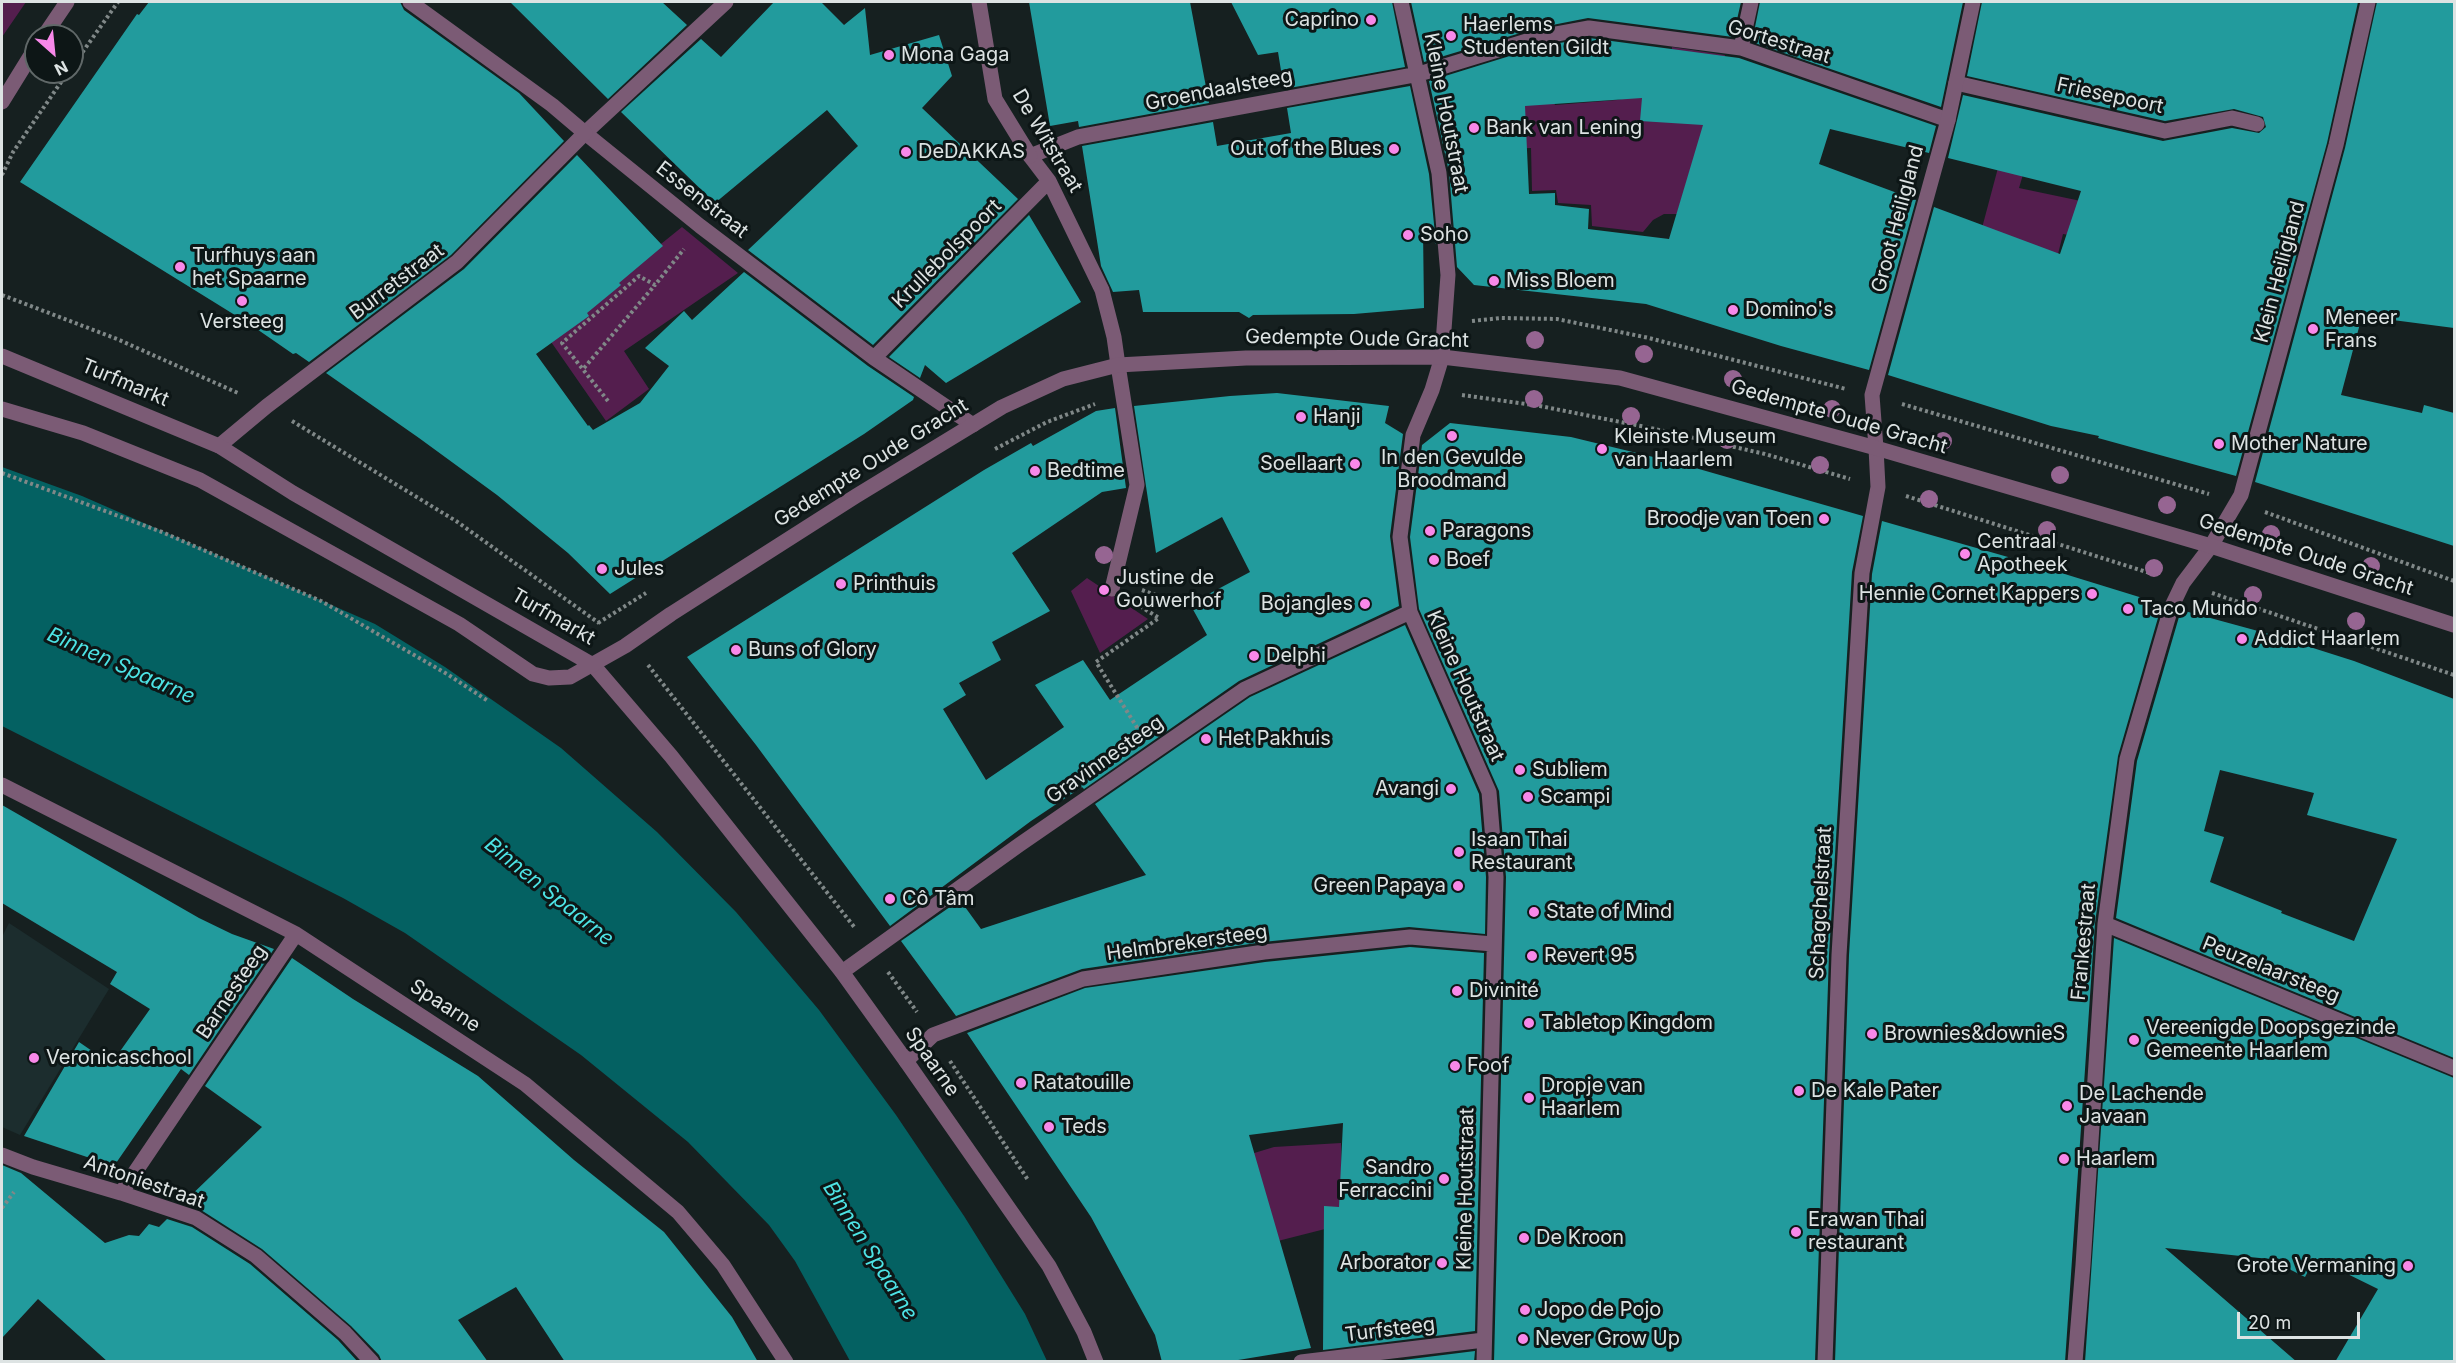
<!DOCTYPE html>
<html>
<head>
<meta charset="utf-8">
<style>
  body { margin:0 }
  #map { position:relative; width:2456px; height:1363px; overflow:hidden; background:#162020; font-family:Inter,sans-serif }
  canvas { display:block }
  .frame { position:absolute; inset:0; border:3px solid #dde3e3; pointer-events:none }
  .north { position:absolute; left:24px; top:24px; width:60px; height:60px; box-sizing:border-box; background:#0d1616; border:2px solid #606868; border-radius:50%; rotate:153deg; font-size:16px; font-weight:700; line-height:24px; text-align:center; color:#dde3e3 }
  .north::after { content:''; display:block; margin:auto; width:21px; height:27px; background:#f888e9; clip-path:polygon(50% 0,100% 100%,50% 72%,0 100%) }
  .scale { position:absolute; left:2237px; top:1312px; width:123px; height:27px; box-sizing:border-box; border:3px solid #dde3e3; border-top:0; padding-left:8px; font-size:18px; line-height:21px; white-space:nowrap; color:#dde3e3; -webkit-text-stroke:4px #0d1616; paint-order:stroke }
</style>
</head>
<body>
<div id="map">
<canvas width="2456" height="1363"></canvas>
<div class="frame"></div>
<div class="north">N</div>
<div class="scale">20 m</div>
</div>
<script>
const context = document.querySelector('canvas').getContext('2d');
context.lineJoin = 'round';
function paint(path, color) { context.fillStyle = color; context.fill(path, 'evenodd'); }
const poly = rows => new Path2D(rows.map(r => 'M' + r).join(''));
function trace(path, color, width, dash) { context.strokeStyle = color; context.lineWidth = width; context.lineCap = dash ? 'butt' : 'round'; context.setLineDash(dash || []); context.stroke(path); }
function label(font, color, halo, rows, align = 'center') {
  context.font = font + ' Inter,sans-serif'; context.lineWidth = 6; context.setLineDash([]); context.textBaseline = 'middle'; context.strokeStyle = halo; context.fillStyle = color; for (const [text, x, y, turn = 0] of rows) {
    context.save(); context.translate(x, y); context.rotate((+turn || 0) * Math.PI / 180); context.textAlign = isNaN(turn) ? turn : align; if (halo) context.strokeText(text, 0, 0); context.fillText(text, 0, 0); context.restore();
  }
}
paint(poly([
  [9,923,109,989,20,1135,2,1127,2,937]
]), '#1c2d2e');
paint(poly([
  [2,2,26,2,2,37],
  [1672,47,1725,55,1677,214,1664,214,1653,220,1643,232,1592,226,1591,205,1558,203,1556,190,1532,191,1531,148,1501,149,1494,100,1548,89,1555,105,1617,100,1668,89],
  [2011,119,2038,124,2019,188,2176,221,2138,246,2063,234,2054,270,1974,258],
  [682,227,738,273,624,351,649,389,606,421,547,336],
  [1087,578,1148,619,1100,653,1071,591],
  [1341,1143,1342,1190,1376,1186,1325,1229,1270,1243,1185,1174,1274,1147]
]), '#541e4e');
paint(poly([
  [2,467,82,496,375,624,445,667,561,748,657,832,736,912,819,1010,896,1115,964,1216,1025,1314,1047,1361,850,1361,795,1261,769,1225,688,1142,581,1055,405,933,343,898,2,726]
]), '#046162');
paint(poly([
  [149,2,400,2,404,10,519,93,564,141,451,255,309,362,296,353,293,354,251,325,20,182,137,14,139,15],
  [510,2,662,2,687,25,608,99],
  [774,2,821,2,844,25,865,8,870,55,939,35,952,76,922,108,1018,199,873,345,748,250,858,146,827,110,715,203,621,112,701,39,721,57],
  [1029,2,1190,2,1209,103,1079,127,1078,121,1050,126],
  [1231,2,1392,2,1405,67,1284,89,1278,52,1258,55],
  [1411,2,1741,2,1733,37,1588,18,1537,28,1424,62],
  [1760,2,1963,2,1941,107,1752,42],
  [1982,2,2358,2,2327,143,2236,476,2098,438,2099,436,2051,426,1888,375,1934,207,2060,254,2081,191,1948,158,1963,95,2163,141,2232,128,2259,133,2266,127,2263,117,2234,109,2165,121,1967,76],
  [2377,2,2454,2,2454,328,2362,316,2341,395,2422,413,2424,405,2454,413,2454,546,2255,482,2345,148],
  [1589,38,1739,58,1936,126,1929,153,1830,129,1819,164,1916,200,1869,370,1781,346,1646,304,1474,285,1457,267,1449,172,1429,81,1542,46],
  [1642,98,1640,121,1703,125,1669,239,1588,229,1589,209,1555,205,1555,193,1529,194,1525,106],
  [1410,86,1429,174,1436,244,1423,230,1424,308,1354,314,1253,315,1249,318,1239,312,1143,312,1139,290,1113,292,1101,266,1082,146,1213,122,1217,146,1291,133,1287,108],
  [577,155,663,246,619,283,621,285,587,313,589,316,536,354,588,426,589,425,593,430,640,403,669,366,645,348,684,311,692,320,744,272,868,366,914,397,913,400,864,434,610,594,568,553,497,495,419,438,326,373,464,269],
  [1029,215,1081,302,946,383,925,365,920,378,889,357],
  [1277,393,1389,406,1385,423,1403,434,1390,536,1399,606,1239,681,1084,789,1082,787,1031,821,890,926,756,745,687,657,984,470,1031,443,1033,446,1096,411,1115,408,1126,488,1102,492,1012,553,1050,611,992,642,1001,660,959,683,966,695,943,709,986,780,1064,727,1035,685,1083,660,1110,700,1207,635,1190,604,1250,572,1222,517,1156,553,1134,406,1230,396],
  [1450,423,1571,437,1678,463,1863,516,1852,572,1829,955,1815,1362,1494,1362,1506,877,1499,791,1419,609,1410,537,1422,445],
  [1882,521,2029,563,2162,604,2118,756,2095,923,2065,1362,1835,1362,1849,955,1872,574],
  [2181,610,2269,634,2354,661,2454,699,2454,1058,2116,918,2137,761],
  [2220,770,2314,793,2307,815,2397,839,2354,941,2281,913,2282,911,2210,882,2224,837,2204,831],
  [1405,625,1479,794,1486,877,1485,934,1409,927,1263,942,1082,969,956,1016,901,941,960,900,981,929,1146,875,1095,804,1250,697],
  [2,805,199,918,232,934,274,949,189,1075,181,1069,114,1166,24,1136,79,1042,111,1064,150,1009,110,984,117,972,2,903],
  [2114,938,2454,1078,2454,1362,2335,1362,2378,1289,2315,1258,2305,1277,2269,1259,2165,1248,2297,1362,2085,1362],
  [1410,947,1484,953,1475,1331,1323,1350,1324,1206,1339,1207,1343,1123,1249,1135,1311,1348,1226,1362,1162,1362,1155,1335,1091,1217,967,1033,1085,988,1265,962],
  [292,958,353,999,478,1076,574,1160,664,1232,732,1317,758,1362,565,1362,516,1287,458,1320,488,1362,382,1362,379,1355,351,1326,262,1249,201,1210,183,1203,262,1127,205,1086],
  [2,1165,21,1173,105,1243,129,1235,139,1236,149,1224,159,1227,167,1219,192,1227,250,1264,338,1340,358,1362,108,1362,38,1299,2,1338],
  [1475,1351,1474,1362,1387,1362]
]), '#229b9d');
trace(poly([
  [72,67,118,2],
  [2,175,13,152,68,72],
  [2,295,117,339,238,393],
  [1472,321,1501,318,1557,319,1649,338,1846,389],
  [584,368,655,285],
  [1462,395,1540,406,1646,427,1765,454,1850,479],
  [608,401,562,343,639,276,655,285,684,249],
  [1902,404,2209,494],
  [292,421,456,521,599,623],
  [995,449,1047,422,1095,404],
  [2,473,162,532,321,601,447,674,488,701],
  [1906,496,2156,575],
  [2265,512,2454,581],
  [1142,590,1161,597],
  [2212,593,2454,675],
  [1135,603,1159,618,1096,662,1138,729],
  [598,623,646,593],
  [648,665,855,928],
  [888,972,917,1012],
  [950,1061,1028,1180],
  [2,1208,14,1192]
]), '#808888', 4, [3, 3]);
trace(poly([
  [1112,589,1137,485,1118,365]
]), '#7b5b75', 15);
trace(poly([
  [726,2,585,133,700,226,874,358,973,425],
  [1401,2,1439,173,1448,275,1442,357,1432,390,1413,435,1400,537,1410,612,1489,792,1496,877,1484,1362],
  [1741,48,1751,2],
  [1956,83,2165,131,2232,118,2257,124],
  [874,358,1049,181],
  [1118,365,1114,337,1102,290,1049,181,1030,156,1078,137,1419,74,1540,37,1589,28,1741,48,1948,120],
  [2105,924,2454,1068],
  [842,972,1019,845,1245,689,1410,612],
  [906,1061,933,1035,1083,979,1264,952,1410,937,1493,944],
  [1301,1362,1484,1340],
  [1825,1362,1839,955,1862,573,1878,487,1876,448],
  [2075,1362,2083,1265,2105,924,2127,759,2171,608,2183,583,2211,546]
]), '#7b5b75', 15);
trace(poly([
  [979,2,995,99,1030,156],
  [219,446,267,406,457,262,585,133,552,105,410,2],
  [1876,448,1872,395,1948,120,1973,2],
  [2211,546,2241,495,2336,145,2368,2],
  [593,665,671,756,842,972,906,1061,1049,1266,1084,1332,1096,1362],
  [2,785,296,934,525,1084,678,1212,723,1265,786,1362],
  [2,1155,33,1167,121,1193,196,1218,256,1256,345,1333,372,1362],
  [121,1193,296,934]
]), '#7b5b75', 15);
trace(poly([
  [44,36,67,2],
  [2,102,36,47],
  [2,356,219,446,293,493,593,665],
  [2,409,83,433,200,480,459,624,533,674,549,678,570,677,625,646,671,614,856,496,1002,407,1063,379,1118,365,1246,358,1442,357,1620,378,1876,448,2211,546,2454,625]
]), '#7b5b75', 15);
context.fillStyle = '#966592';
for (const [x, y] of [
  [1535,340],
  [1644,354],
  [1733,379],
  [1534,399],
  [1832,409],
  [1631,416],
  [1727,440],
  [1943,441],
  [1820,465],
  [2060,475],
  [1929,499],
  [2167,505],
  [2047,530],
  [2271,534],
  [1104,555],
  [2371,566],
  [2154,568],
  [2253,595],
  [2356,621]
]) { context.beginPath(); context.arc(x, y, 9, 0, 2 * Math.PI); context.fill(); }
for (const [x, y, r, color] of [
  [1371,20,6,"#f888e9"],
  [1451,36,6,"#f888e9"],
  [889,55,6,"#f888e9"],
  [1474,128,6,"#f888e9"],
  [1394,149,6,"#f888e9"],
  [906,152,6,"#f888e9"],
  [1408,235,6,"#f888e9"],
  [180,267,6,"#f888e9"],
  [1494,281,6,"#f888e9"],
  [242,301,6,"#f888e9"],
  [1733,310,6,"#f888e9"],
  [2313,329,6,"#f888e9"],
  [1301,417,6,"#f888e9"],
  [1452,436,6,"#f888e9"],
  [2219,444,6,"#f888e9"],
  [1602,449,6,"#f888e9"],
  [1355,464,6,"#f888e9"],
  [1035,471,6,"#f888e9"],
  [1824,519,6,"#f888e9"],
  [1430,531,6,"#f888e9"],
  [1965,554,6,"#f888e9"],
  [1434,560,6,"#f888e9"],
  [602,569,6,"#f888e9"],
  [841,584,6,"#f888e9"],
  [1104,590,6,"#f888e9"],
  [2092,594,6,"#f888e9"],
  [1365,604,6,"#f888e9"],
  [2128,609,6,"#f888e9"],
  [2242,639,6,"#f888e9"],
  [736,650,6,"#f888e9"],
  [1254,656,6,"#f888e9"],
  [1206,739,6,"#f888e9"],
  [1520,770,6,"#f888e9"],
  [1451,789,6,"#f888e9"],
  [1528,797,6,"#f888e9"],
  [1459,852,6,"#f888e9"],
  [1458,886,6,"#f888e9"],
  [890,899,6,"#f888e9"],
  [1534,912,6,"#f888e9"],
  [1532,956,6,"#f888e9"],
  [1457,991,6,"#f888e9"],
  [1529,1023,6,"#f888e9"],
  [1872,1034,6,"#f888e9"],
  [2134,1040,6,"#f888e9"],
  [34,1058,6,"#f888e9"],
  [1455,1066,6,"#f888e9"],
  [1021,1083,6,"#f888e9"],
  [1799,1091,6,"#f888e9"],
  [1529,1098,6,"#f888e9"],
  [2067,1106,6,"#f888e9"],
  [1049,1127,6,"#f888e9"],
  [2064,1159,6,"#f888e9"],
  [1444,1179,6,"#f888e9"],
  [1796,1232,6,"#f888e9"],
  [1524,1238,6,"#f888e9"],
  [1442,1263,6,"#f888e9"],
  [2408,1266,6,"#f888e9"],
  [1525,1310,6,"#f888e9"],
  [1523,1339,6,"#f888e9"]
]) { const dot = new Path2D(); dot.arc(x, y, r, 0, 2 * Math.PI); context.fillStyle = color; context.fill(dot); trace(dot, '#0d1616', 2); }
label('20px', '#dde3e3', '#0d1616', [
  ["Caprino",1359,20,"right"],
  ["Haerlems",1463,25],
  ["Studenten Gildt",1463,48],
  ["Mona Gaga",901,55],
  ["Bank van Lening",1486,128],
  ["Out of the Blues",1382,149,"right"],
  ["DeDAKKAS",918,152],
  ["Soho",1420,235],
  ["Turfhuys aan",192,256],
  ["het Spaarne",192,279],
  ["Miss Bloem",1506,281],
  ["Domino's",1745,310],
  ["Meneer",2325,318],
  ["Frans",2325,341],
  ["Versteeg",242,322,"center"],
  ["Hanji",1313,417],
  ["Kleinste Museum",1614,437],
  ["van Haarlem",1614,460],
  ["Mother Nature",2231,444],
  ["In den Gevulde",1452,458,"center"],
  ["Broodmand",1452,481,"center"],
  ["Soellaart",1343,464,"right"],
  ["Bedtime",1047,471],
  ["Broodje van Toen",1812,519,"right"],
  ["Paragons",1442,531],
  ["Centraal",1977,542],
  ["Apotheek",1977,565],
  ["Boef",1446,560],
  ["Jules",614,569],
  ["Justine de",1116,578],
  ["Gouwerhof",1116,601],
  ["Printhuis",853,584],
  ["Hennie Cornet Kappers",2080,594,"right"],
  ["Bojangles",1353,604,"right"],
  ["Taco Mundo",2140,609],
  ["Addict Haarlem",2254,639],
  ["Buns of Glory",748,650],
  ["Delphi",1266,656],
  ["Het Pakhuis",1218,739],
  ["Subliem",1532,770],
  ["Avangi",1439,789,"right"],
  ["Scampi",1540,797],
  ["Isaan Thai",1471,840],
  ["Restaurant",1471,863],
  ["Green Papaya",1446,886,"right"],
  ["Cô Tâm",902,899],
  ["State of Mind",1546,912],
  ["Revert 95",1544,956],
  ["Divinité",1469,991],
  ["Tabletop Kingdom",1541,1023],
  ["Vereenigde Doopsgezinde",2146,1028],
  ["Gemeente Haarlem",2146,1051],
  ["Brownies&downieS",1884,1034],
  ["Veronicaschool",46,1058],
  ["Foof",1467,1066],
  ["Ratatouille",1033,1083],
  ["Dropje van",1541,1086],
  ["Haarlem",1541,1109],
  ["De Kale Pater",1811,1091],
  ["De Lachende",2079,1094],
  ["Javaan",2079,1117],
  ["Teds",1061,1127],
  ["Haarlem",2076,1159],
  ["Sandro",1432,1168,"right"],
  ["Ferraccini",1432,1191,"right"],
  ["Erawan Thai",1808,1220],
  ["restaurant",1808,1243],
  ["De Kroon",1536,1238],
  ["Arborator",1430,1263,"right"],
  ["Grote Vermaning",2396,1266,"right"],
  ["Jopo de Pojo",1537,1310],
  ["Never Grow Up",1535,1339]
], 'left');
label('20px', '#dde3e3', '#0d1616', [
  ["Gortestraat",1779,42,17],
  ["Groendaalsteeg",1219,90,-11],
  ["Friesepoort",2110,96,12],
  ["Kleine Houtstraat",1446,113,79],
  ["De Witstraat",1047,141,59],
  ["Essenstraat",702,200,38],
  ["Groot Heiligland",1898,219,-75],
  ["Krullebolspoort",947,254,-45],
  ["Klein Heiligland",2280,272,-75],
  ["Burretstraat",397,282,-37],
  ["Gedempte Oude Gracht",1357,339,1],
  ["Turfmarkt",125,383,23],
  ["Gedempte Oude Gracht",1839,417,16],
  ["Gedempte Oude Gracht",871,463,-32],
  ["Gedempte Oude Gracht",2306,555,18],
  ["Turfmarkt",553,617,30],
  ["Kleine Houtstraat",1465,686,66],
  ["Gravinnesteeg",1105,760,-35],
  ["Schagchelstraat",1821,903,-87],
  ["Frankestraat",2084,942,-85],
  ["Helmbrekersteeg",1187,943,-8],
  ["Peuzelaarsteeg",2271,970,22],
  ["Barnesteeg",232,992,-56],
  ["Spaarne",445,1006,33],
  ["Spaarne",932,1062,55],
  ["Antoniestraat",144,1182,19],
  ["Kleine Houtstraat",1466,1189,-89],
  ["Turfsteeg",1390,1330,-7]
]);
label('italic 21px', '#4de3e5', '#0d1616', [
  ["Binnen Spaarne",121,666,24],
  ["Binnen Spaarne",549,892,39],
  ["Binnen Spaarne",870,1251,58]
]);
</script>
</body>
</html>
